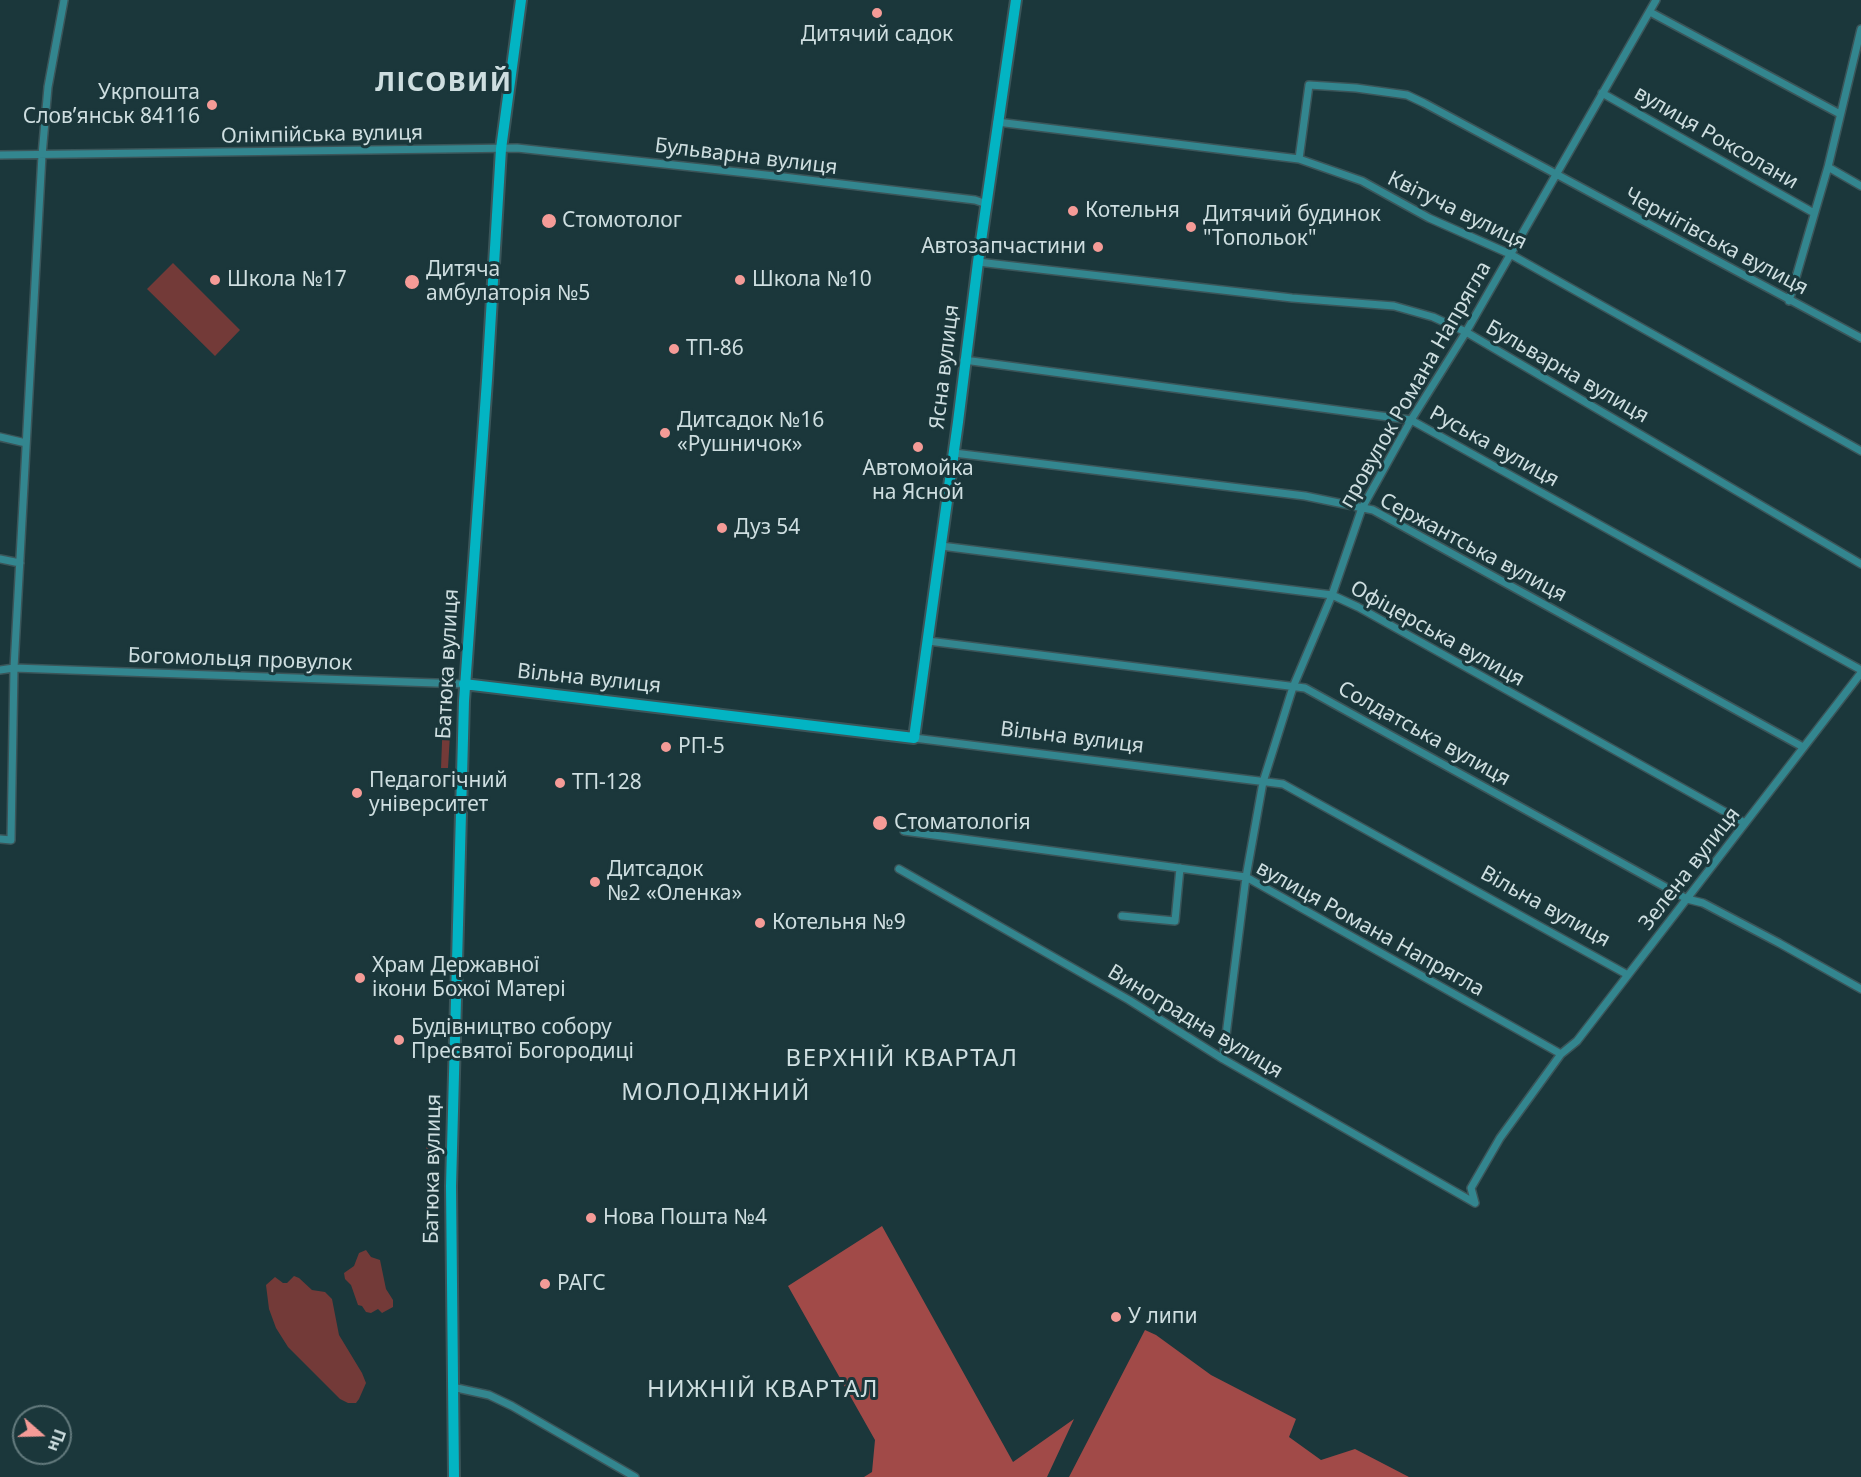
<!DOCTYPE html>
<html>
<head>
<meta charset="utf-8">
<style>
  body { margin:0 }
  #map { position:relative; width:1861px; height:1477px; overflow:hidden; background:#1b373b; font-family:"Noto Sans",sans-serif }
  canvas { display:block }
  .north { position:absolute; left:12px; top:1405px; width:60px; height:60px; box-sizing:border-box; background:#1b373b; border:2px solid #637a7d; border-radius:50%; rotate:110deg; font-size:16px; font-weight:700; line-height:24px; text-align:center; color:#cedee0 }
  .north::after { content:''; display:block; margin:auto; width:21px; height:27px; background:#f59b97; clip-path:polygon(50% 0,100% 100%,50% 72%,0 100%) }
</style>
</head>
<body>
<div id="map">
<canvas width="1861" height="1477"></canvas>
<div class="north">Пн</div>
</div>
<script>
const context = document.querySelector('canvas').getContext('2d');
context.lineJoin = 'round';
function paint(path, color) { context.fillStyle = color; context.fill(path, 'evenodd'); }
const poly = rows => new Path2D(rows.map(r => 'M' + r).join(''));
function trace(path, color, width, dash) { context.strokeStyle = color; context.lineWidth = width; context.lineCap = dash ? 'butt' : 'round'; context.setLineDash(dash || []); context.stroke(path); }
function label(font, color, halo, rows, align = 'center') {
  context.font = font + ' "Noto Sans",sans-serif'; context.lineWidth = 6; context.setLineDash([]); context.textBaseline = 'middle'; context.strokeStyle = halo; context.fillStyle = color; for (const [text, x, y, turn = 0] of rows) {
    context.save(); context.translate(x, y); context.rotate((+turn || 0) * Math.PI / 180); context.textAlign = isNaN(turn) ? turn : align; if (halo) context.strokeText(text, 0, 0); context.fillText(text, 0, 0); context.restore();
  }
}
paint(poly([
  [173,263,240,330,215,356,147,289],
  [443,717,451,718,448,768,441,768],
  [435,1110,441,1111,440,1160,434,1158,426,1148,427,1120],
  [366,1250,371,1257,380,1260,386,1289,393,1300,393,1307,382,1313,378,1309,371,1313,366,1312,362,1306,358,1305,351,1285,345,1279,344,1273,354,1266,359,1253],
  [294,1276,299,1278,312,1290,325,1292,332,1299,339,1335,362,1373,366,1383,359,1399,356,1403,348,1403,340,1399,288,1347,276,1328,269,1309,266,1285,275,1277,283,1283,287,1283]
]), '#733a38');
paint(poly([
  [882,1226,1013,1462,1074,1419,1047,1477,864,1477,872,1472,875,1440,788,1286],
  [1145,1330,1156,1335,1211,1375,1296,1419,1289,1437,1321,1460,1355,1449,1409,1477,1069,1477]
]), '#a14a48');
const street = poly([
  [1650,12,1840,114],
  [1602,93,1814,213],
  [997,122,1299,159,1362,181,1429,218,1510,254,1861,451],
  [0,155,517,148,775,176,975,200,987,204],
  [1299,159,1309,85,1356,88,1407,95,1424,103,1861,338],
  [1828,167,1861,186],
  [978,262,1292,298,1394,306,1433,317,1466,332,1861,564],
  [1789,301,1828,167,1861,29],
  [964,360,1411,420,1861,670],
  [0,437,26,443],
  [954,453,1305,496,1373,510,1803,747],
  [941,546,1332,595,1358,607,1745,823],
  [0,559,20,563],
  [928,641,1305,688,1687,899,1703,903,1779,943,1861,989],
  [0,670,14,668,464,684],
  [914,738,1283,784,1628,975],
  [904,831,1246,877,1561,1054],
  [0,839,11,840,14,668,42,155,48,87,64,0],
  [899,869,1129,1000,1223,1059,1475,1203],
  [1122,916,1175,921,1180,868],
  [1223,1059,1246,877,1263,782,1293,687,1332,595,1362,508,1411,420,1466,332,1656,0],
  [1475,1203,1471,1188,1500,1138,1561,1054,1577,1041,1861,673],
  [452,1387,489,1395,512,1406,635,1477]
]);
const secondary = poly([
  [464,684,914,738,958,422,978,262,1016,0],
  [454,1477,451,1186,464,701,487,380,501,149,521,0]
]);
trace(street, '#3b5559', 10);
trace(secondary, '#3b5559', 14);
trace(street, '#33868f', 7);
trace(secondary, '#03b4c3', 10);
for (const [x, y, r, color] of [
  [877,13,6,"#f59b97"],
  [212,105,6,"#f59b97"],
  [1073,211,6,"#f59b97"],
  [549,221,8,"#f59b97"],
  [1191,227,6,"#f59b97"],
  [1098,247,6,"#f59b97"],
  [215,280,6,"#f59b97"],
  [740,280,6,"#f59b97"],
  [412,282,8,"#f59b97"],
  [674,349,6,"#f59b97"],
  [665,433,6,"#f59b97"],
  [918,447,6,"#f59b97"],
  [722,528,6,"#f59b97"],
  [666,747,6,"#f59b97"],
  [560,783,6,"#f59b97"],
  [357,793,6,"#f59b97"],
  [880,823,8,"#f59b97"],
  [595,882,6,"#f59b97"],
  [760,923,6,"#f59b97"],
  [360,978,6,"#f59b97"],
  [399,1040,6,"#f59b97"],
  [591,1218,6,"#f59b97"],
  [545,1284,6,"#f59b97"],
  [1116,1317,6,"#f59b97"]
]) { const dot = new Path2D(); dot.arc(x, y, r, 0, 2 * Math.PI); context.fillStyle = color; context.fill(dot); trace(dot, '#1b373b', 2); }
label('21px', '#cedee0', '#1b373b', [
  ["Дитячий садок",877,35,"center"],
  ["Укрпошта",200,93,"right"],
  ["Слов’янськ 84116",200,117,"right"],
  ["Котельня",1085,211],
  ["Дитячий будинок",1203,215],
  ["\"Топольок\"",1203,239],
  ["Стомотолог",562,221],
  ["Автозапчастини",1086,247,"right"],
  ["Дитяча",426,270],
  ["амбулаторія №5",426,294],
  ["Школа №17",227,280],
  ["Школа №10",752,280],
  ["ТП-86",686,349],
  ["Дитсадок №16",677,421],
  ["«Рушничок»",677,445],
  ["Автомойка",918,469,"center"],
  ["на Ясной",918,493,"center"],
  ["Дуз 54",734,528],
  ["РП-5",678,747],
  ["Педагогічний",369,781],
  ["університет",369,805],
  ["ТП-128",572,783],
  ["Стоматологія",894,823],
  ["Дитсадок",607,870],
  ["№2 «Оленка»",607,894],
  ["Котельня №9",772,923],
  ["Храм Державної",372,966],
  ["ікони Божої Матері",372,990],
  ["Будівництво собору",411,1028],
  ["Пресвятої Богородиці",411,1052],
  ["Нова Пошта №4",603,1218],
  ["РАГС",557,1284],
  ["У липи",1128,1317]
], 'left');
label('21px', '#cedee0', '#1b373b', [
  ["Олімпійська вулиця",322,135,-1],
  ["вулиця Роксолани",1716,138,30],
  ["Бульварна вулиця",746,157,7],
  ["Квітуча вулиця",1457,211,26],
  ["Чернігівська вулиця",1716,242,28],
  ["Ясна вулиця",945,367,-83],
  ["Бульварна вулиця",1567,372,30],
  ["провулок Романа Напрягла",1416,385,-60],
  ["Руська вулиця",1494,447,29],
  ["Сержантська вулиця",1473,548,28],
  ["Офіцерська вулиця",1437,634,29],
  ["Богомольця провулок",240,660,2],
  ["Батюка вулиця",448,664,-87],
  ["Вільна вулиця",589,679,6],
  ["Солдатська вулиця",1424,734,29],
  ["Вільна вулиця",1072,738,7],
  ["Зелена вулиця",1690,869,-52],
  ["Вільна вулиця",1545,907,29],
  ["вулиця Романа Напрягла",1370,929,29],
  ["Виноградна вулиця",1195,1022,31],
  ["Батюка вулиця",433,1169,-89]
]);
context.letterSpacing = '1.5px';
label('24px', '#cedee0', '#1b373b', [
  ["ВЕРХНІЙ КВАРТАЛ",902,1059],
  ["МОЛОДІЖНИЙ",716,1093],
  ["НИЖНІЙ КВАРТАЛ",763,1390]
]);
context.letterSpacing = '0px';
context.letterSpacing = '1.5px';
label('bold 27px', '#cedee0', '#1b373b', [
  ["ЛІСОВИЙ",444,83]
]);
context.letterSpacing = '0px';
</script>
</body>
</html>
